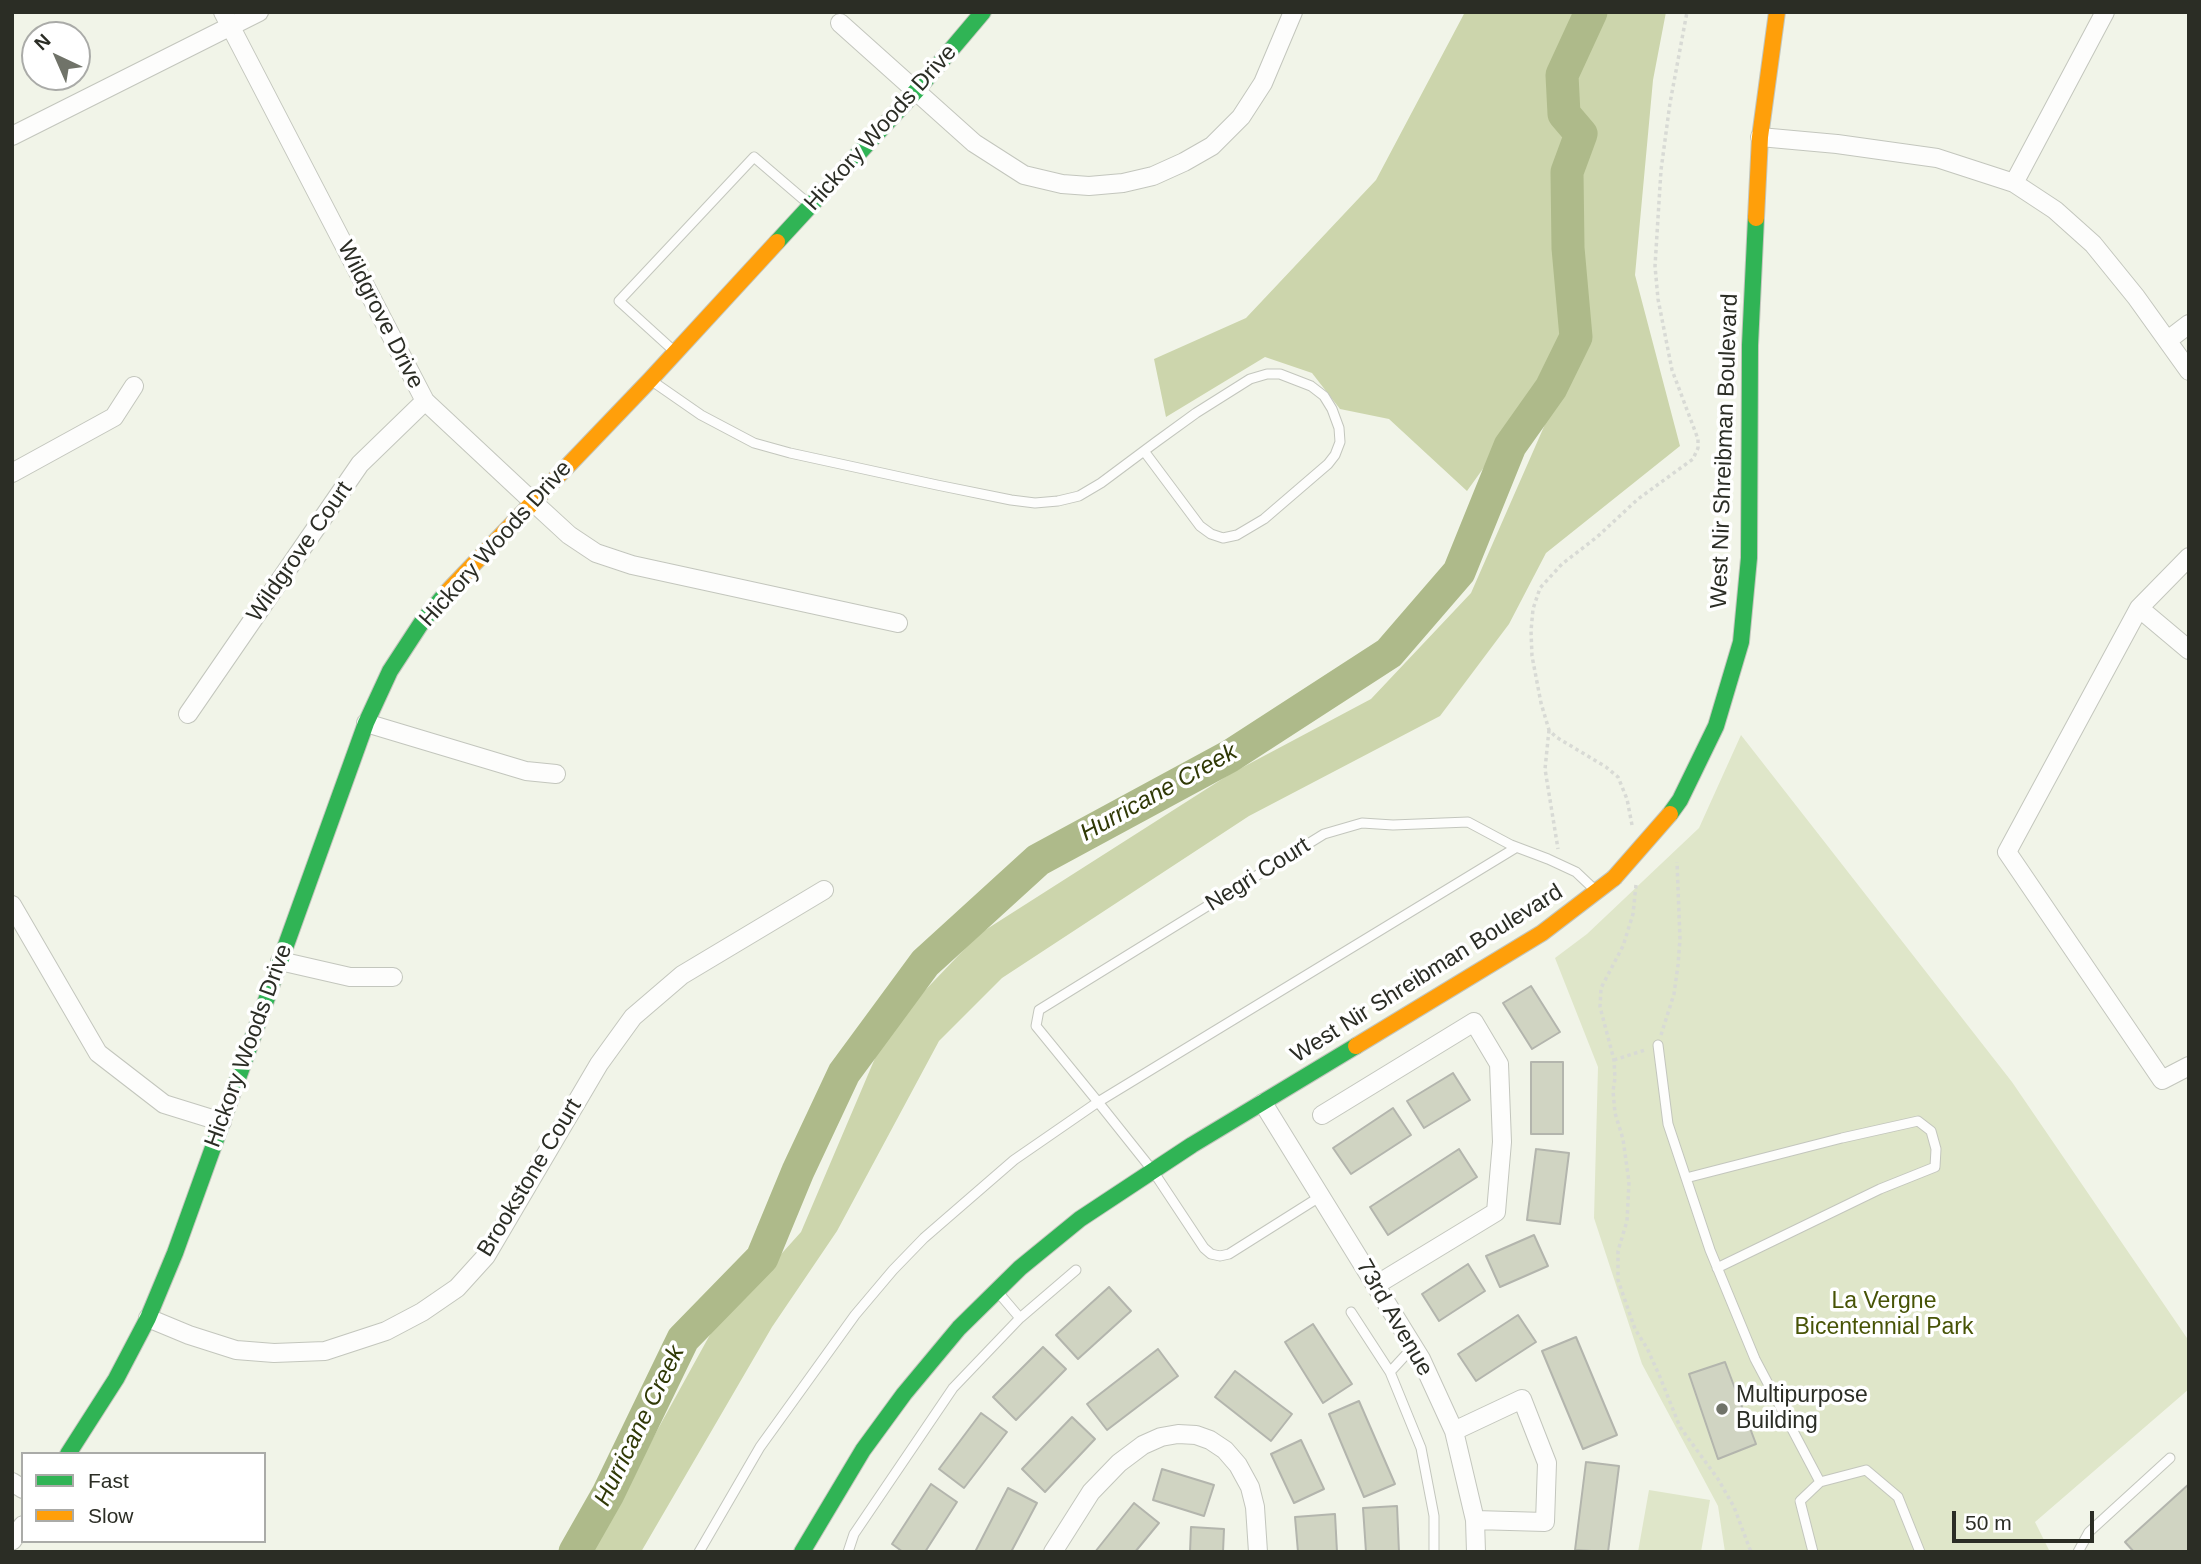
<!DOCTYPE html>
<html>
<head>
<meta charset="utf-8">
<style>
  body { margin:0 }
  #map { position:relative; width:2201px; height:1564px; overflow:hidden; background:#f1f4e8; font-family:Arial,sans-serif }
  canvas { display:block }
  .frame { position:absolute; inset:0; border:14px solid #2b2d25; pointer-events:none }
  .legend { position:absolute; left:21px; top:1452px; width:245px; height:91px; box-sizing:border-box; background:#fff; border:2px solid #aaaba8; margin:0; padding:9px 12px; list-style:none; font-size:21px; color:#2b2d25 }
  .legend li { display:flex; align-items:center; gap:14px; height:35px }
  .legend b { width:35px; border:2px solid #aaaba8 }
  .north { position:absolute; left:21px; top:21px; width:70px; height:70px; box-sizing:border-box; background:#fff; border:2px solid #aaaba8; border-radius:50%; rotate:316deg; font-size:19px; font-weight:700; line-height:28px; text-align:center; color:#2b2d25 }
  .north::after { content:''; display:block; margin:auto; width:24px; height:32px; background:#707369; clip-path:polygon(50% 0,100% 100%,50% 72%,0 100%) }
  .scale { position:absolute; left:1952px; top:1511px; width:142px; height:32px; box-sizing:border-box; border:4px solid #2b2d25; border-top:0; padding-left:9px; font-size:21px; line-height:24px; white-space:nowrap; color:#2b2d25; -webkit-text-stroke:5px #fff; paint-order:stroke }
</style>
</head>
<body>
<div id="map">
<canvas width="2201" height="1564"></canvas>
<div class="frame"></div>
<ul class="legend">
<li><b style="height:9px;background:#30b455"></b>Fast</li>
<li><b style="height:9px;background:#ff9f0a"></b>Slow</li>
</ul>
<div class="north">N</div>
<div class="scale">50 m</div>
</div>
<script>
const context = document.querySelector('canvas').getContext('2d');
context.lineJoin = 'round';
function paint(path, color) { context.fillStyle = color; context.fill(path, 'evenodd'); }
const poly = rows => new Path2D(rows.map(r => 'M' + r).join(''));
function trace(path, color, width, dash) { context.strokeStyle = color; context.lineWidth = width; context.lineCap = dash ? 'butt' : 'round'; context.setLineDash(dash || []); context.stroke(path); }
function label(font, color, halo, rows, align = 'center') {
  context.font = font + ' Arial,sans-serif'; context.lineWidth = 7; context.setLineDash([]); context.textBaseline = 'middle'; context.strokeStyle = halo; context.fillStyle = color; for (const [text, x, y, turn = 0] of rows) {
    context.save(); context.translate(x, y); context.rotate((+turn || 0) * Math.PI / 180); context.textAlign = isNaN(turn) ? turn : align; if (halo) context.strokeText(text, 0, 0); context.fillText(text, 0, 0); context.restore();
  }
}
paint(poly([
  [1741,735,2012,1082,2189,1341,2189,1389,2035,1522,2050,1552,1725,1552,1718,1506,1642,1364,1594,1218,1598,1067,1555,958,1587,934,1699,828],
  [1649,1490,1710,1500,1701,1552,1638,1552]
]), '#dfe6c9');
paint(poly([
  [1465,12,1666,12,1653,80,1635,275,1680,446,1546,553,1509,624,1440,716,1249,816,1002,978,939,1041,837,1231,772,1327,641,1552,590,1552,712,1331,801,1232,887,1030,979,934,1230,774,1371,699,1471,593,1546,422,1520,417,1467,491,1389,419,1340,409,1312,373,1265,357,1166,417,1154,359,1246,318,1376,180]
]), '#ccd5ac');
trace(poly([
  [575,1552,608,1494,683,1339,762,1258,798,1171,844,1073,925,963,1038,860,1230,756,1389,653,1459,572,1510,446,1551,388,1576,337,1568,248,1567,172,1581,134,1564,114,1562,75,1591,12]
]), '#aeba8a', 33);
const building = poly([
  [1531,986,1560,1032,1532,1049,1503,1003,1531,986],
  [1531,1062,1563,1062,1563,1134,1531,1134,1531,1062],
  [1453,1073,1470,1100,1424,1128,1407,1101,1453,1073],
  [1393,1108,1411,1135,1351,1174,1333,1148,1393,1108],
  [1459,1149,1477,1177,1388,1235,1370,1207,1459,1149],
  [1536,1149,1569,1153,1560,1224,1527,1220,1536,1149],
  [1534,1235,1548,1266,1500,1287,1486,1256,1534,1235],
  [1468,1264,1485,1291,1439,1321,1422,1294,1468,1264],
  [1109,1287,1131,1311,1078,1359,1056,1335,1109,1287],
  [1518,1315,1536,1342,1476,1381,1458,1354,1518,1315],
  [1313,1324,1352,1384,1323,1403,1285,1342,1313,1324],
  [1576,1337,1617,1435,1583,1449,1542,1351,1576,1337],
  [1043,1347,1066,1369,1016,1420,993,1397,1043,1347],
  [1158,1349,1178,1376,1107,1430,1087,1404,1158,1349],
  [1725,1362,1756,1444,1718,1459,1689,1374,1725,1362],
  [1235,1371,1292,1414,1271,1441,1215,1397,1235,1371],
  [1359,1401,1395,1484,1364,1497,1329,1414,1359,1401],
  [981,1413,1007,1432,964,1488,939,1469,981,1413],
  [1072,1417,1095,1439,1045,1492,1022,1469,1072,1417],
  [1301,1440,1324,1489,1294,1503,1271,1454,1301,1440],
  [1586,1462,1619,1466,1608,1552,1575,1550,1586,1462],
  [1162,1469,1214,1485,1204,1516,1153,1500,1162,1469],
  [931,1484,957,1502,925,1552,903,1552,892,1544,931,1484],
  [2189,1484,2189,1552,2134,1552,2125,1542,2189,1484],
  [1008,1488,1037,1503,1011,1552,975,1552,1008,1488],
  [1134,1503,1159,1523,1135,1552,1095,1552,1134,1503],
  [1397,1506,1399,1552,1366,1552,1363,1508,1397,1506],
  [1335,1514,1337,1552,1298,1552,1295,1517,1335,1514],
  [1191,1527,1224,1529,1223,1552,1190,1552,1191,1527]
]);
paint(building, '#d0d4c2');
trace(building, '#b3b5ad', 2);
const lane = poly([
  [674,351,619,301,754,157,810,205],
  [652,381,701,415,754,443,790,453,937,485,1011,500,1035,503,1058,501,1079,496,1101,483,1156,442,1196,413,1250,379,1267,374,1280,374,1311,386,1324,396,1332,409,1339,428,1340,442,1335,455,1328,464,1264,519,1237,535,1223,538,1211,534,1200,526,1144,451],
  [1517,847,1098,1102,1036,1026,1039,1010,1324,834,1362,823,1393,825,1468,822,1511,845,1548,859,1576,872,1595,890],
  [1658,1045,1668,1124,1710,1250,1755,1359,1820,1482],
  [1686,1178,1842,1138,1918,1121,1931,1131,1936,1149,1935,1167,1880,1189,1717,1268],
  [1351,1312,1390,1372],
  [1020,1318,1076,1270],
  [1413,1347,1390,1372,1421,1448,1434,1516,1434,1552],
  [699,1552,760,1447,855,1315,893,1270,924,1238,1014,1160,1098,1102,1153,1171,1204,1248,1211,1254,1220,1256,1229,1254,1321,1196],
  [848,1552,854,1534,953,1388,1020,1318,997,1291],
  [1813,1552,1800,1501,1820,1482,1866,1470,1898,1497,1920,1552],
  [2078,1552,2089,1532,2170,1458]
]);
const street = poly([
  [223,12,425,401,532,501,569,535,596,553,632,565,898,623],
  [840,23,974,143,1024,175,1062,184,1089,186,1123,183,1153,176,1184,162,1212,146,1241,117,1263,83,1293,12],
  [12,136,259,12],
  [1760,137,1837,144,1937,158,2014,183,2055,210,2093,244,2136,297,2189,371],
  [2014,183,2105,12],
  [2168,340,2189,324],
  [12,473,114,417,134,386],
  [2189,557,2139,608,2007,852,2162,1080,2189,1066],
  [2139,608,2189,650],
  [188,714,360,464,425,401],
  [366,723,526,771,556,774],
  [12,905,98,1053,164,1104,222,1122],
  [280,961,350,977,393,977],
  [1263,1103,1421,1359,1454,1431,1475,1520,1476,1552],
  [1322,1115,1474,1022,1499,1064,1502,1142,1496,1212,1376,1285],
  [148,1318,189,1335,236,1350,274,1353,325,1351,386,1331,422,1312,457,1288,486,1256,599,1064,633,1017,682,975,824,890],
  [1454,1431,1522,1399,1547,1463,1545,1522,1475,1520],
  [12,1482,23,1489],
  [12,1541,23,1525],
  [1053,1552,1091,1492,1119,1463,1143,1445,1161,1437,1178,1434,1196,1435,1210,1440,1225,1450,1238,1465,1250,1487,1255,1507,1258,1552]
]);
const fast = poly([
  [777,242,917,90,983,12],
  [1670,814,1680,800,1716,726,1741,642,1749,558,1750,345,1756,218],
  [68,1454,116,1379,148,1318,175,1253,366,723,390,671,422,622,446,593],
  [802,1552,863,1450,904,1394,959,1328,1020,1268,1080,1219,1192,1145,1356,1046]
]);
const slow = poly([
  [1756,218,1760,137,1777,12],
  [446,593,650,380,777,242],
  [1356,1046,1542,933,1614,878]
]);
trace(lane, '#c3c6bd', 11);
trace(street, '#c3c6bd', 20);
trace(fast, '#c3c6bd', 18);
trace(slow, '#c3c6bd', 18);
trace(poly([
  [1549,730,1545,769,1558,849],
  [1632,825,1627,799,1618,777,1606,767,1556,737,1549,730,1541,703,1532,656,1531,631,1533,609,1540,588,1562,564,1597,537,1638,499,1693,459,1698,448,1698,439,1672,370,1658,299,1655,266,1661,170,1670,103,1687,12],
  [1636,885,1633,914,1623,946,1601,988,1600,1007,1614,1060,1615,1078,1613,1091,1615,1113,1623,1139,1629,1182,1627,1221,1618,1251,1618,1280,1635,1329,1647,1348,1660,1377,1680,1427,1718,1479,1734,1507,1751,1552],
  [1661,1035,1674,994,1678,965,1680,939,1677,862],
  [1614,1060,1645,1050]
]), '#d8dad5', 3.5, [3.5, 3.5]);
trace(lane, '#fdfdfc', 9);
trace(street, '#fdfdfc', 18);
trace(fast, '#30b455', 16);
trace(slow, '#ff9f0a', 16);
const slowBridge = poly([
  [1614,878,1670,814]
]);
trace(slowBridge, '#c3c6bd', 18, []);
trace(slowBridge, '#ff9f0a', 16);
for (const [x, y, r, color] of [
  [1722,1409,7,"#707369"]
]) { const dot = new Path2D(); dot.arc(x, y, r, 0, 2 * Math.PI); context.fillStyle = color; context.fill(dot); trace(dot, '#fff', 2.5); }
label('23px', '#2b2d25', '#fff', [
  ["Hickory Woods Drive",881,128,-48],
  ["Wildgrove Drive",380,315,63],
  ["West Nir Shreibman Boulevard",1725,451,-88],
  ["Hickory Woods Drive",496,544,-48],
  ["Wildgrove Court",300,552,-55],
  ["Negri Court",1258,875,-32],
  ["West Nir Shreibman Boulevard",1427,974,-32],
  ["Hickory Woods Drive",249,1046,-70],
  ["Brookstone Court",530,1178,-59],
  ["73rd Avenue",1394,1318,60]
]);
label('23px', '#475306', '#fff', [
  ["La Vergne",1884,1302],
  ["Bicentennial Park",1884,1328]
]);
label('23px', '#2b2d25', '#fff', [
  ["Multipurpose",1736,1396],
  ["Building",1736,1422]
], 'left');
label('italic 24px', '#303906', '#fff', [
  ["Hurricane Creek",1159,793,-29],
  ["Hurricane Creek",640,1426,-64]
]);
</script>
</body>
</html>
